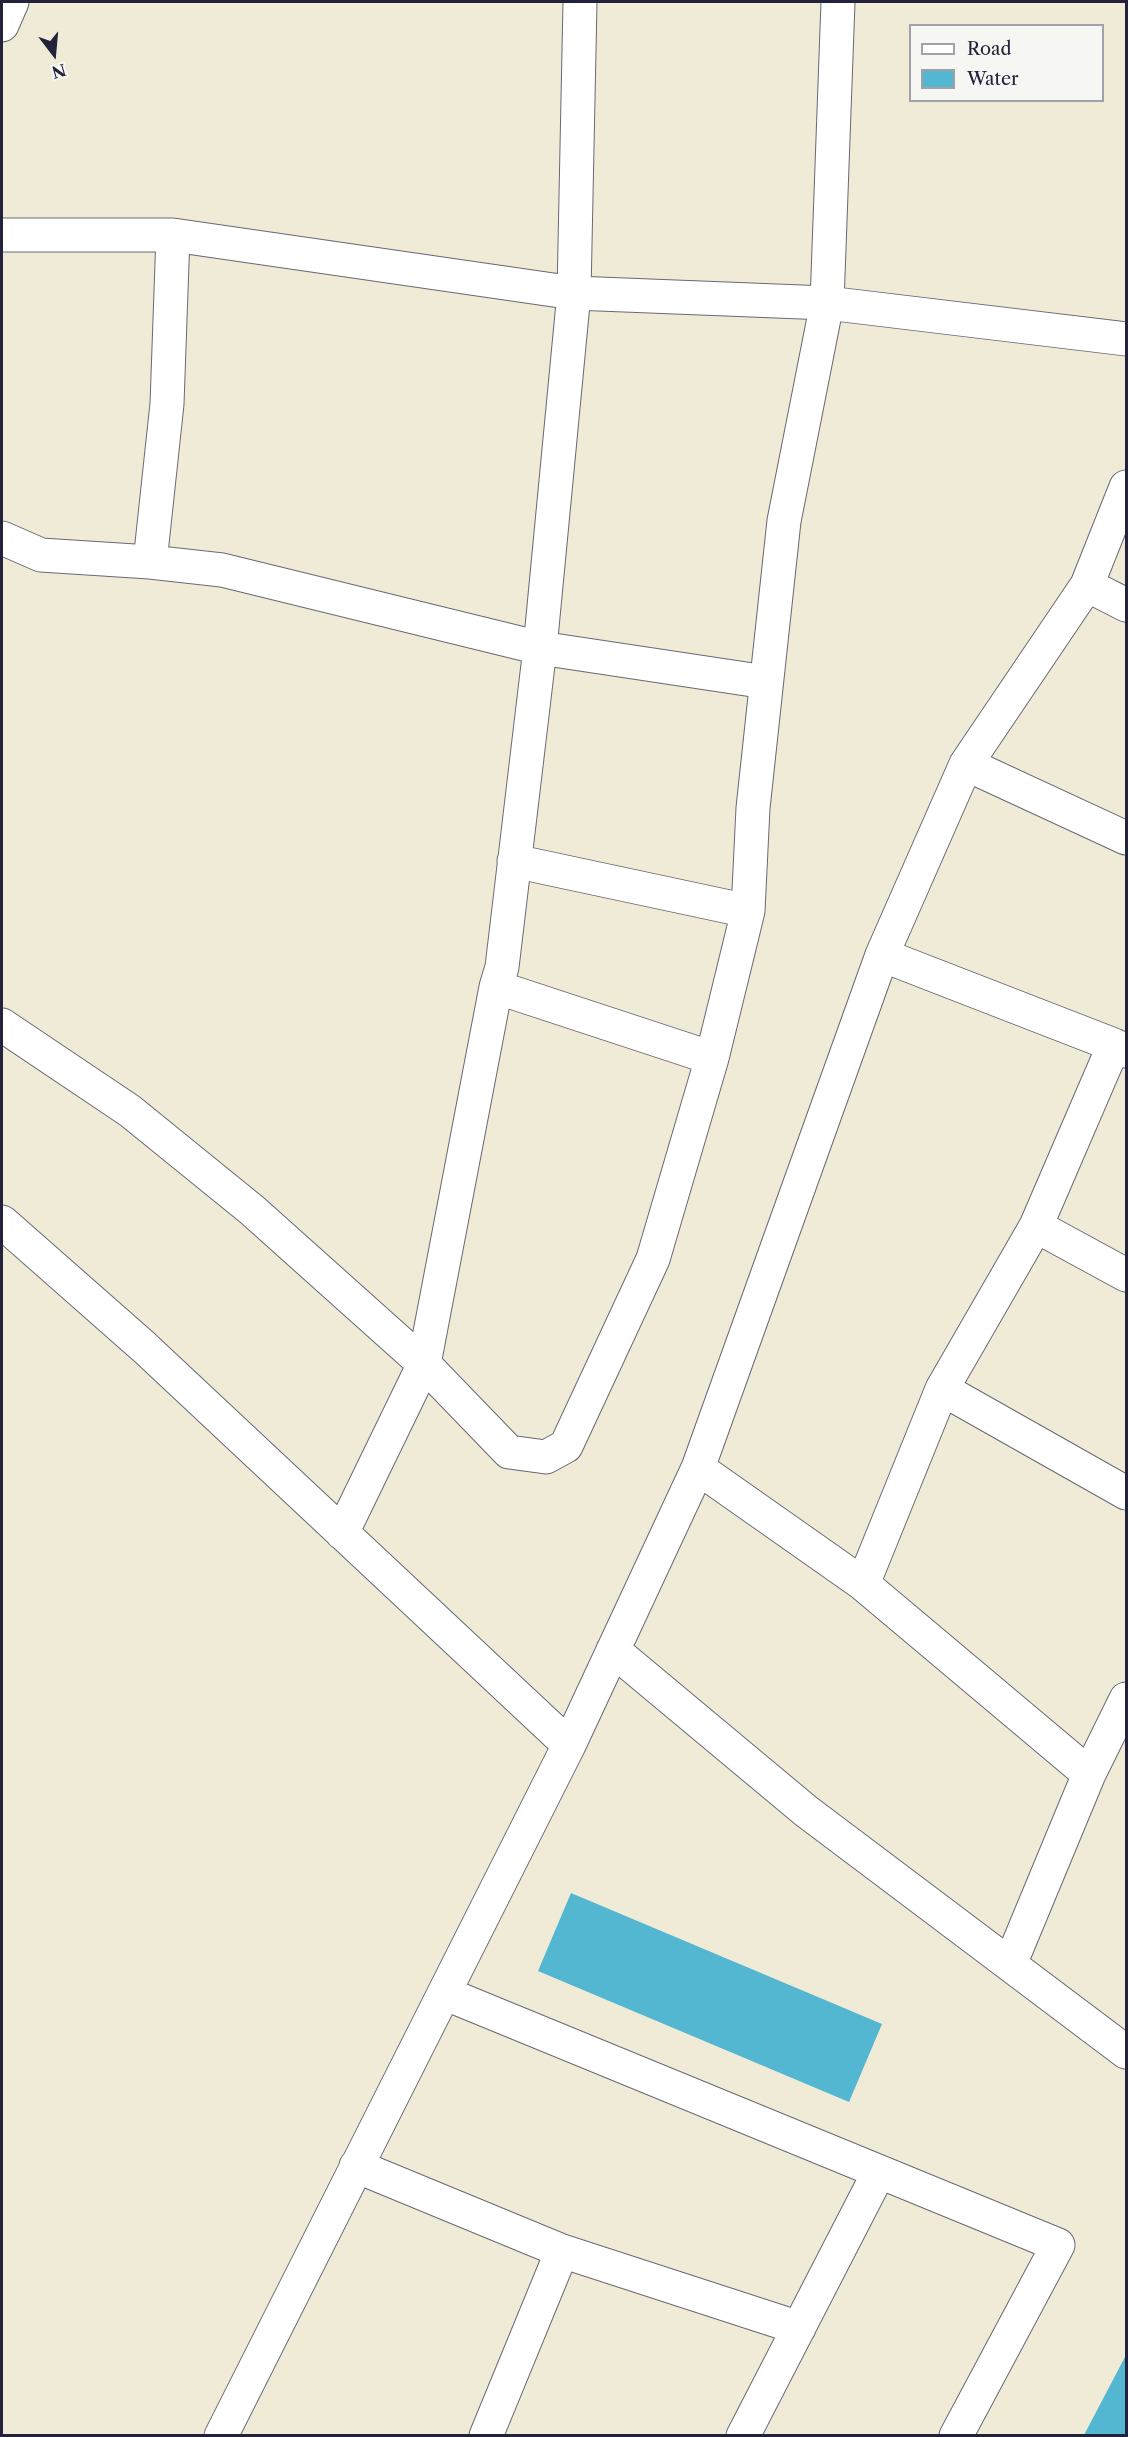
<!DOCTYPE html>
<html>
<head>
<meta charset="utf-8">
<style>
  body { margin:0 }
  #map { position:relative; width:1128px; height:2437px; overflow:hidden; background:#efebd7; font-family:"Libre Caslon Text",serif }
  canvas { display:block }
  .frame { position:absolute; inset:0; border:3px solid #22223b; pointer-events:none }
  .legend { position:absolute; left:909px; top:24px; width:195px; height:78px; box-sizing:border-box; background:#f6f6f2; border:2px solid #a1a1a9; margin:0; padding:8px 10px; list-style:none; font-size:18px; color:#22223b }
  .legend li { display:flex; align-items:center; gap:12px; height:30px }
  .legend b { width:30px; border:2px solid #a1a1a9 }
  .north { position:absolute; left:24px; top:24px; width:60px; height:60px; -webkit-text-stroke:4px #f6f6f2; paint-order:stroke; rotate:164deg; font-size:16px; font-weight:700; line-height:24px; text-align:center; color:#22223b }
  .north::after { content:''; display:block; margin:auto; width:21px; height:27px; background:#22223b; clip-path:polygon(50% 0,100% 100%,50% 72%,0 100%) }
</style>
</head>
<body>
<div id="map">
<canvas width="1128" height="2437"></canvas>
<div class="frame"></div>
<ul class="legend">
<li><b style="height:8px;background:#fff"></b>Road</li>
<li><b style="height:16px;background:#53b7d1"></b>Water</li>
</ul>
<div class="north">N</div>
</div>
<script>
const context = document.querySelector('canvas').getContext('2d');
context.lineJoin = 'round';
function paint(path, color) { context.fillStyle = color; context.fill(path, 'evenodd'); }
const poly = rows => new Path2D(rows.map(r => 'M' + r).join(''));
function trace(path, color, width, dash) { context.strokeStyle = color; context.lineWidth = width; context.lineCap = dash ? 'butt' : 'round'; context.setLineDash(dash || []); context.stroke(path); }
paint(poly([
  [571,1893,882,2024,849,2102,538,1971],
  [1126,2355,1126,2435,1084,2435]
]), '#53b7d1');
const street = poly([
  [580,2,574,293,540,648,502,967,496,987,424,1364,509,1452,546,1457,566,1446,653,1259,712,1058,748,911,753,808,784,521,827,303,838,2],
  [2,25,12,2],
  [2,235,173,235,574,293,827,303,1126,339],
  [1126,487,1087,585,1126,605],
  [2,538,41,555,150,562,222,570,540,648,766,682],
  [150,562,167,404,173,235],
  [966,764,1126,838],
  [514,861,748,911],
  [882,955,1114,1045],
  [496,987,712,1058],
  [2,1025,130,1111,252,1210,424,1364,342,1533],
  [2,1222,144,1347,569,1745],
  [1036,1226,1114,1045,1126,1051],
  [942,1389,1036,1226,1126,1275],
  [698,1468,863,1584,1089,1774],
  [863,1584,942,1389,1126,1493],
  [613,1650,806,1811,1126,2052],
  [1011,1962,1089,1774,1126,1699],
  [444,1993,1058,2245,956,2436],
  [356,2166,562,2251,799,2328],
  [221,2436,569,1745,698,1468,882,955,966,764,1087,585],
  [486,2436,562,2251],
  [743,2436,879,2172]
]);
trace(street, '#6a6872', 35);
trace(street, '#fff', 33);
</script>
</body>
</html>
